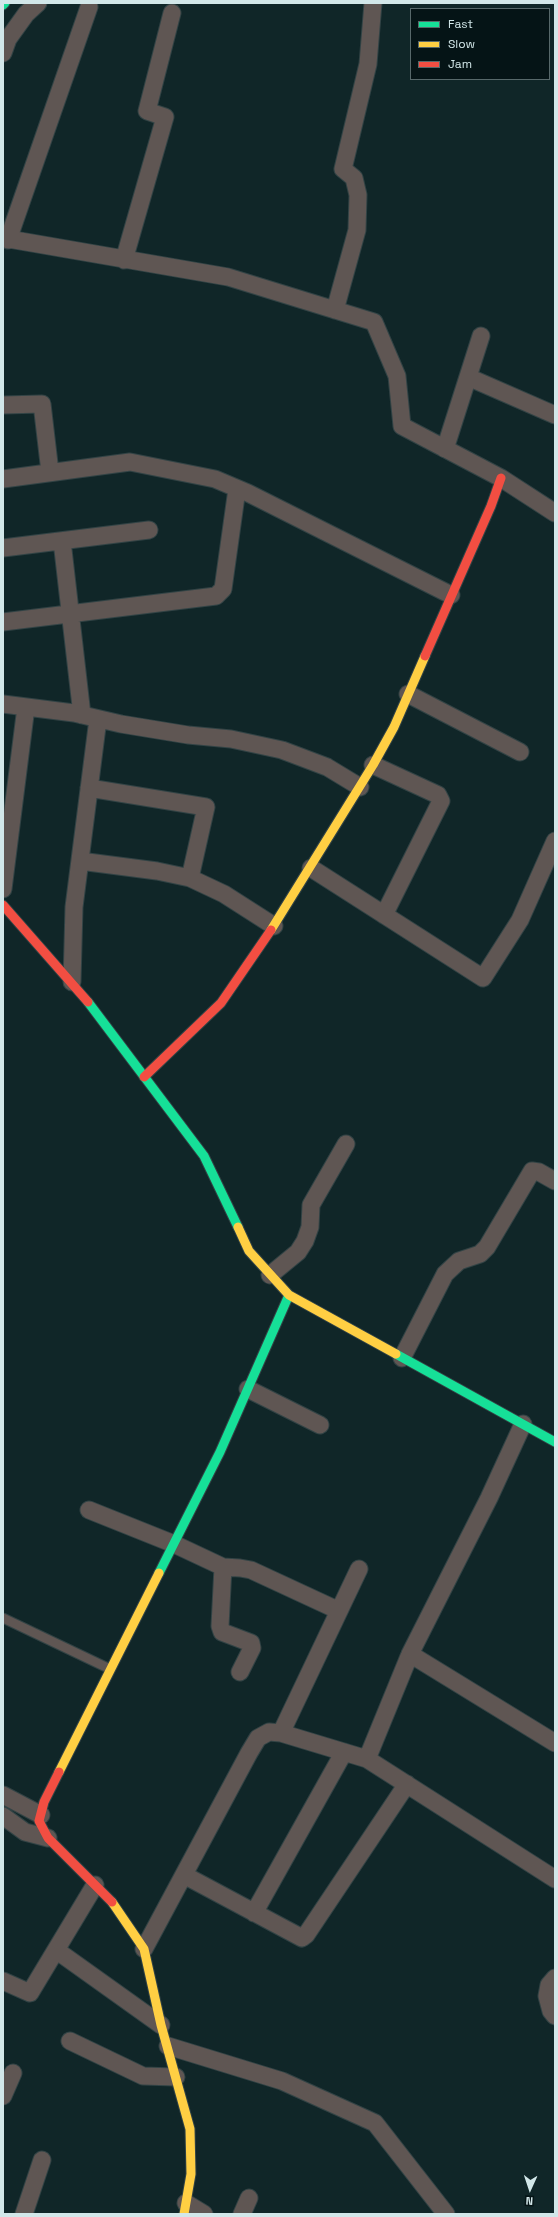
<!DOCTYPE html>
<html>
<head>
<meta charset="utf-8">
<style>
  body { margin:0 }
  #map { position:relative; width:558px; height:2217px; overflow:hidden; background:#102628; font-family:"Space Grotesk",sans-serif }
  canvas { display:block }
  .frame { position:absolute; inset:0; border:4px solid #d2e7e9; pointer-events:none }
  .legend { position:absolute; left:410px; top:8px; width:140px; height:72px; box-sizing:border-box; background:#051416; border:1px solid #57686a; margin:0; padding:5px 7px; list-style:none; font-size:12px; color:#d2e7e9 }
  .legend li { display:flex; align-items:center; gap:8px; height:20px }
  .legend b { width:20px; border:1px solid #57686a }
  .north { position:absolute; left:510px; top:2169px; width:40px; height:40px; -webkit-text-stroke:3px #051416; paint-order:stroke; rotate:183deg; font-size:11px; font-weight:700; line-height:16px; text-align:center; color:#d2e7e9 }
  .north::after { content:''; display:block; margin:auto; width:14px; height:18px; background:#d2e7e9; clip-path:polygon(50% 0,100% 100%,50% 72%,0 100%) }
</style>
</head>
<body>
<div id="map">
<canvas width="558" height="2217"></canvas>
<div class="frame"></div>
<ul class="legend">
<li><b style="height:5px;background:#16e098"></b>Fast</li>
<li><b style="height:5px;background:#ffcf43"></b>Slow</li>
<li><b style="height:5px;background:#f24e42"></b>Jam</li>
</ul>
<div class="north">N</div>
</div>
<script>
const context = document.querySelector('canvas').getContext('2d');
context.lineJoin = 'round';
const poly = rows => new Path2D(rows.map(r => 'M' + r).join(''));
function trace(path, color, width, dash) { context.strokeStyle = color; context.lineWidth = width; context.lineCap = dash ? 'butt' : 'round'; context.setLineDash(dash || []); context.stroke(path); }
const lane = poly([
  [3,1618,110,1669]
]);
const street = poly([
  [3,53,8,39,26,14,38,3],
  [3,238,228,277,374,322,397,376,402,426,501,478,555,513],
  [8,240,89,7],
  [124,260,165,117,147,111,172,13],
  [335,310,357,230,358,195,354,178,343,169,368,64,373,3],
  [468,377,555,415],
  [3,405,42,404,50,472],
  [445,449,481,336],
  [3,479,130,462,215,479,248,493,451,595],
  [62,541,82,715],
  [3,548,149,530],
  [3,622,216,596,223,589,237,489],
  [408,694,520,752],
  [3,704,74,713,121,724,188,735,231,739,282,750,327,767,360,787],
  [373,765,438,795,441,801,384,915],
  [89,788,206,807,190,878],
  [80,861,157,871,190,878,224,894,274,926],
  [311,868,483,978,520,920,555,841],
  [3,889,26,707],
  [72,982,74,907,98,719],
  [270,1275,298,1252,305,1241,310,1227,311,1205,346,1144],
  [402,1358,445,1274,459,1261,480,1254,487,1247,532,1171,539,1172,555,1181],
  [248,1389,320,1425],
  [89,1510,174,1544,223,1567,240,1568,251,1570,333,1608],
  [223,1567,220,1626,222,1632,251,1643,252,1648,240,1672],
  [410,1654,555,1743],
  [281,1733,359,1569],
  [367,1759,410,1654,489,1498,523,1424],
  [3,1795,41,1815],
  [3,1816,25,1832,48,1838],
  [184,1875,302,1938,306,1935,407,1784],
  [254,1913,344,1752],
  [144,1949,249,1753,258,1738,269,1732,281,1733,367,1759,555,1879],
  [56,1950,161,2025],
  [555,1978,549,1985,547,1996,551,2011,555,2016],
  [3,1981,30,1993,95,1885],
  [70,2041,143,2076,176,2077],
  [168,2046,282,2081,375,2123,446,2214],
  [3,2096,13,2073],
  [186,2203,204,2214],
  [24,2214,42,2160],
  [242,2214,249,2198]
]);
const fast = poly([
  [3,5,5,3],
  [88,1002,204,1156,238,1227],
  [396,1354,555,1442],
  [159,1573,220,1452,289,1295]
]);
const slow = poly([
  [271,930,373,765,394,727,425,656],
  [238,1227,249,1251,289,1295,396,1354],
  [59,1772,159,1573],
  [112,1902,144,1949,161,2025,190,2129,191,2174,184,2214]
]);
const jam = poly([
  [425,656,491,506,501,478],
  [3,905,88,1002],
  [144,1077,221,1003,271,930],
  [59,1772,44,1802,39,1821,48,1838,112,1902]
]);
trace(lane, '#324345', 11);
trace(street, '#324345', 19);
trace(fast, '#324345', 11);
trace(slow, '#324345', 11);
trace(jam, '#324345', 11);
trace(lane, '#5f5653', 9);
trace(street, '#5f5653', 17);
trace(fast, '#16e098', 9);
trace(slow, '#ffcf43', 9);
trace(jam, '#f24e42', 9);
</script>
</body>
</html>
